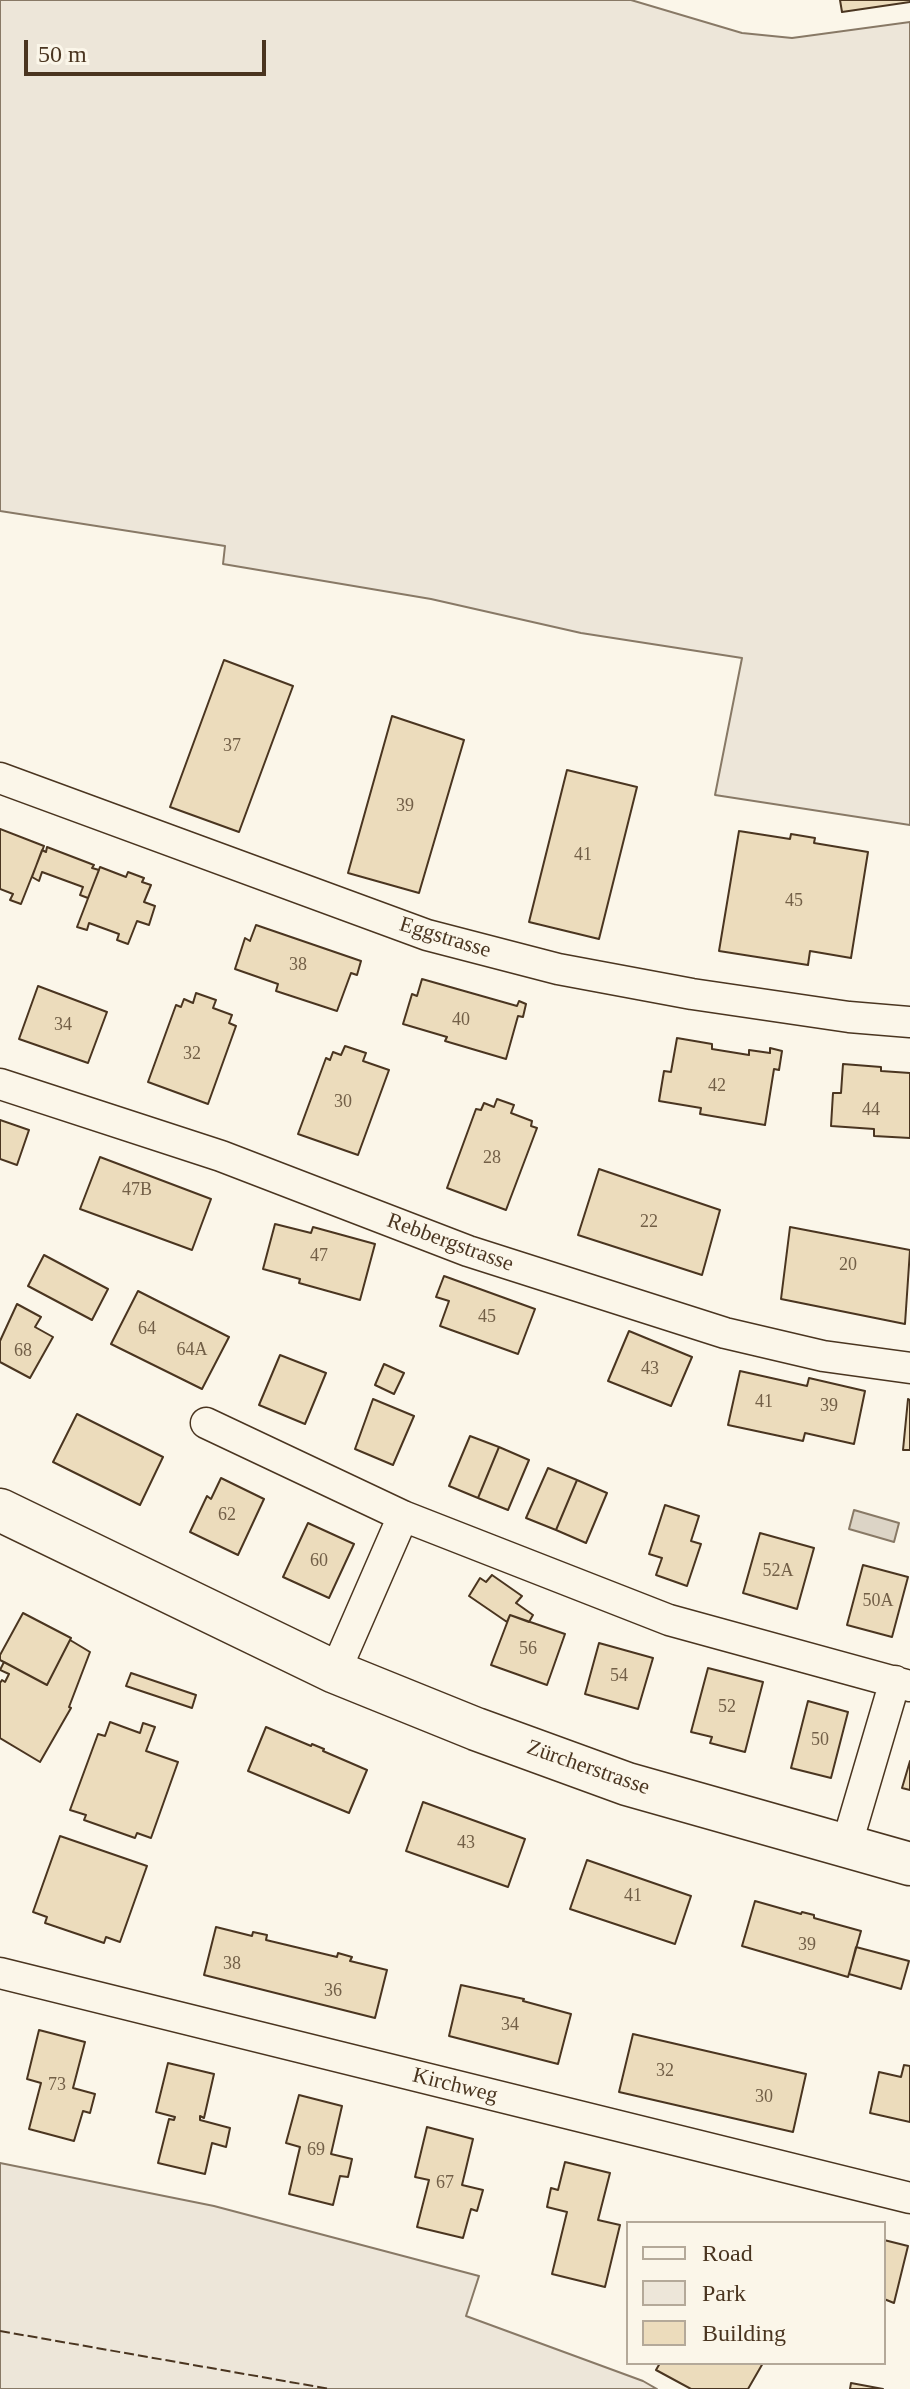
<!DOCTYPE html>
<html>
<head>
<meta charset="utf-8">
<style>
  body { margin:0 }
  #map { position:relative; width:910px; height:2389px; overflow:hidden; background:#fbf6e9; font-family:Georgia,serif }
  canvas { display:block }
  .legend { position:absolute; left:626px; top:2221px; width:260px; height:144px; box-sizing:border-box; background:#fbf6e9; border:2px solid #b4a999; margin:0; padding:10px 14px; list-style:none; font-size:24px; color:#4a3520 }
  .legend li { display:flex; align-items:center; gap:16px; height:40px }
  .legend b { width:40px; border:2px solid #b4a999 }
  .scale { position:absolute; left:24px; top:40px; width:242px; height:36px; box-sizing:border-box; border:4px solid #4a3520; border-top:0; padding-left:10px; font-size:24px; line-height:28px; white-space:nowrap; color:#4a3520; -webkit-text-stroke:6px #fbf6e9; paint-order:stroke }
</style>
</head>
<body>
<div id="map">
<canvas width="910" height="2389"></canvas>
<ul class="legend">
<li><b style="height:10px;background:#fbf6e9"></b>Road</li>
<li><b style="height:22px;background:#ede6d9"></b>Park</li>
<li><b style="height:22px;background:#ecdcbc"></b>Building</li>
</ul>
<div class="scale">50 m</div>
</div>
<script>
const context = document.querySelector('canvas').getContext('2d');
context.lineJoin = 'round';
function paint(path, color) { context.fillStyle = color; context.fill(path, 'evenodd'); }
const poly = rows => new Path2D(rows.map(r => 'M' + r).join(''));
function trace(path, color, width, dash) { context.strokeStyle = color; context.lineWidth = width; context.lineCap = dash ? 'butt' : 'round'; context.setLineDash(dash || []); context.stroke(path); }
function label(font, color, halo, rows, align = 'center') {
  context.font = font + ' Georgia,serif'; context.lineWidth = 6; context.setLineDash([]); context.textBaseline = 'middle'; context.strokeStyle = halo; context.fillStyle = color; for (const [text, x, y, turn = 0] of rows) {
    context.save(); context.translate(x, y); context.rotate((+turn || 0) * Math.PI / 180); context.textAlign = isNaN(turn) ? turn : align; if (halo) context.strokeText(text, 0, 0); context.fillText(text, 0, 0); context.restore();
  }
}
const green = poly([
  [0,0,631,0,742,33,792,38,910,22,910,825,715,795,742,658,581,633,431,599,223,564,225,546,0,511,0,0],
  [0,2163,214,2206,479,2276,466,2316,643,2381,657,2389,0,2389,0,2163]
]);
paint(green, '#ede6d9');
trace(green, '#887966', 2);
const water = poly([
  [854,1510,899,1523,894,1542,849,1529,854,1510]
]);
paint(water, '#dcd4c6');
trace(water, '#887966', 2);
const building = poly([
  [840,0,910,0,910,2,842,12,840,0],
  [224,660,293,686,239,832,170,807,224,660],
  [392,716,464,740,419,893,348,873,392,716],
  [567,770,637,787,599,939,529,922,567,770],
  [0,829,44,846,21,904,10,900,13,894,0,889,0,829],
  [739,831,790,839,791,834,815,838,814,843,868,852,851,958,810,951,808,965,719,951,739,831],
  [47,847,94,865,92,868,99,870,88,898,80,895,83,887,42,872,39,881,32,877,42,850,46,852,47,847],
  [100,867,126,877,128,872,144,878,142,882,151,885,144,902,155,906,149,925,137,921,128,944,117,940,119,934,89,923,87,930,77,927,100,867],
  [256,925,361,961,357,975,351,973,337,1011,276,991,278,984,235,969,245,938,250,941,256,925],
  [422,979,517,1006,519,1001,526,1004,523,1017,518,1016,506,1059,445,1041,447,1037,403,1024,412,994,417,996,422,979],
  [38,986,107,1012,88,1063,19,1039,38,986],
  [196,993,216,1000,213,1008,232,1015,229,1023,236,1026,208,1104,148,1082,176,1005,181,1007,184,999,193,1003,196,993],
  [677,1038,712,1044,712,1049,749,1055,749,1050,770,1053,770,1048,782,1051,779,1070,774,1069,765,1125,700,1114,701,1108,659,1101,664,1071,671,1072,677,1038],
  [345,1046,366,1053,363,1061,389,1070,358,1155,298,1134,326,1058,330,1060,333,1052,341,1055,345,1046],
  [843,1064,881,1067,881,1071,910,1073,910,1138,874,1136,874,1129,831,1126,833,1093,841,1093,843,1064],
  [497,1099,514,1105,511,1113,532,1121,531,1126,537,1128,506,1210,447,1188,476,1109,481,1110,484,1103,494,1107,497,1099],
  [0,1120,29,1130,17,1165,0,1159,0,1120],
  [100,1157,211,1199,192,1250,80,1209,100,1157],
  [599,1169,720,1210,702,1275,578,1235,599,1169],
  [275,1224,311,1233,313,1227,375,1244,360,1300,299,1283,300,1279,263,1269,275,1224],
  [790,1227,910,1250,905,1324,781,1299,790,1227],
  [44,1255,108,1289,92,1320,28,1286,44,1255],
  [444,1276,535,1309,518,1354,440,1326,449,1301,436,1297,444,1276],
  [138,1291,229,1337,202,1389,111,1344,138,1291],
  [17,1304,41,1317,35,1327,53,1337,30,1378,0,1362,0,1341,17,1304],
  [629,1331,692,1357,671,1406,608,1381,629,1331],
  [280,1355,326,1373,305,1424,259,1405,280,1355],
  [384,1364,404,1373,394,1394,375,1385,384,1364],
  [740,1371,807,1386,809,1378,865,1391,854,1444,805,1433,803,1441,728,1425,740,1371],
  [373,1399,414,1416,393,1465,355,1449,373,1399],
  [908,1399,910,1400,910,1450,903,1450,908,1399],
  [77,1414,163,1457,140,1505,53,1462,77,1414],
  [470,1436,499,1447,478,1498,449,1486,470,1436],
  [499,1447,529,1460,508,1510,478,1498,499,1447],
  [548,1468,577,1480,556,1530,526,1518,548,1468],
  [221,1478,264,1499,238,1555,190,1532,207,1496,211,1499,221,1478],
  [577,1480,607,1493,586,1543,556,1530,577,1480],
  [665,1505,699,1516,691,1541,701,1544,687,1586,656,1575,662,1558,649,1554,665,1505],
  [308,1523,354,1544,329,1598,283,1577,308,1523],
  [760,1533,814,1548,797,1609,743,1593,760,1533],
  [863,1565,908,1577,892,1637,847,1625,863,1565],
  [492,1575,522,1596,516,1603,533,1615,529,1622,510,1615,507,1622,469,1596,480,1578,486,1582,492,1575],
  [23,1613,71,1638,47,1685,0,1660,0,1655,23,1613],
  [510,1615,565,1634,547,1685,491,1665,510,1615],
  [70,1640,90,1652,69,1707,71,1708,40,1762,0,1738,0,1683,2,1680,5,1682,9,1674,0,1670,4,1662,47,1685,70,1640],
  [599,1643,653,1658,638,1709,585,1694,599,1643],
  [708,1668,763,1682,745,1752,710,1743,712,1737,691,1732,708,1668],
  [131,1673,196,1695,192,1708,126,1686,131,1673],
  [808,1701,848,1712,831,1778,791,1768,808,1701],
  [110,1722,140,1733,143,1723,155,1727,146,1751,178,1762,151,1838,137,1833,135,1838,84,1820,86,1815,70,1810,98,1734,105,1736,110,1722],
  [266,1727,311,1746,312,1744,324,1749,323,1751,367,1770,349,1813,248,1771,266,1727],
  [910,1761,910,1790,902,1788,910,1761],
  [423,1802,525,1839,508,1887,406,1851,423,1802],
  [60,1836,147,1866,120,1942,106,1937,104,1943,45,1923,47,1917,33,1912,60,1836],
  [587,1860,691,1896,675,1944,570,1909,587,1860],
  [755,1901,801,1914,802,1912,814,1915,814,1918,861,1931,848,1977,742,1946,755,1901],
  [216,1927,252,1936,253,1932,267,1935,266,1940,337,1957,338,1953,352,1957,350,1961,387,1970,375,2018,204,1975,216,1927],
  [856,1947,909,1961,901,1989,849,1974,856,1947],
  [461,1985,524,1999,523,2001,571,2014,558,2064,449,2036,461,1985],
  [39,2030,85,2042,73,2088,95,2094,90,2113,83,2111,74,2141,29,2129,41,2083,27,2079,39,2030],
  [633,2034,806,2074,793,2132,619,2092,633,2034],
  [168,2063,214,2074,204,2118,200,2116,200,2120,230,2128,226,2147,212,2143,205,2174,158,2163,169,2119,174,2120,175,2117,156,2112,168,2063],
  [904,2065,910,2066,910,2122,870,2113,879,2072,901,2077,904,2065],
  [299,2095,342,2106,331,2154,352,2159,348,2177,340,2176,333,2205,289,2194,300,2147,286,2143,299,2095],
  [427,2127,473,2139,462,2185,483,2190,477,2211,471,2209,463,2238,417,2227,429,2180,415,2177,427,2127],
  [565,2162,610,2173,598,2220,620,2225,605,2287,552,2274,567,2212,547,2207,551,2188,558,2190,565,2162],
  [884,2240,908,2246,894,2303,884,2299,884,2240],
  [660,2363,763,2363,748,2389,691,2389,656,2370,660,2363],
  [851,2383,883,2389,850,2389,851,2383]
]);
paint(building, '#ecdcbc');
trace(building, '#4a3520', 2);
const minor = poly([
  [0,778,427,935,558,969,692,994,849,1017,910,1022],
  [0,1084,221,1156,468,1251,725,1333,823,1356,910,1368],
  [206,1423,403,1516,669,1620,910,1686],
  [335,1672,403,1516],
  [846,1847,895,1681],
  [0,1973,910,2198]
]);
const secondary = poly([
  [0,1510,335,1672,476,1729,627,1784,910,1864]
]);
trace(minor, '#4a3520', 33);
trace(secondary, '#4a3520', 45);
trace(minor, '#fbf6e9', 30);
trace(secondary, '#fbf6e9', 42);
trace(poly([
  [0,2331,330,2389]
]), '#4a3520', 2, [10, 4]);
label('18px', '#725f47', null, [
  ["37",232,746],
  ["39",405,806],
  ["41",583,855],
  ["45",794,901],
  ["38",298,965],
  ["40",461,1020],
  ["34",63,1025],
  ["32",192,1054],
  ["42",717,1086],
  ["30",343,1102],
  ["44",871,1110],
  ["28",492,1158],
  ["47B",137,1190],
  ["22",649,1222],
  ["47",319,1256],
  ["20",848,1265],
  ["45",487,1317],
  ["64",147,1329],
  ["64A",192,1350],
  ["68",23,1351],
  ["43",650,1369],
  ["41",764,1402],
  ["39",829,1406],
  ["62",227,1515],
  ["60",319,1561],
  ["52A",778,1571],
  ["50A",878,1601],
  ["56",528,1649],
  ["54",619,1676],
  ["52",727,1707],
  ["50",820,1740],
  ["43",466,1843],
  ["41",633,1896],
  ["39",807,1945],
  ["38",232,1964],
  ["36",333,1991],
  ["34",510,2025],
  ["32",665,2071],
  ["73",57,2085],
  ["30",764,2097],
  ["69",316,2150],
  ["67",445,2183]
]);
label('22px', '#4a3520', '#fbf6e9', [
  ["Eggstrasse",445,938,17],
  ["Rebbergstrasse",450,1243,20],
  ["Zürcherstrasse",588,1768,19],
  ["Kirchweg",455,2086,14]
]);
</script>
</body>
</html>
